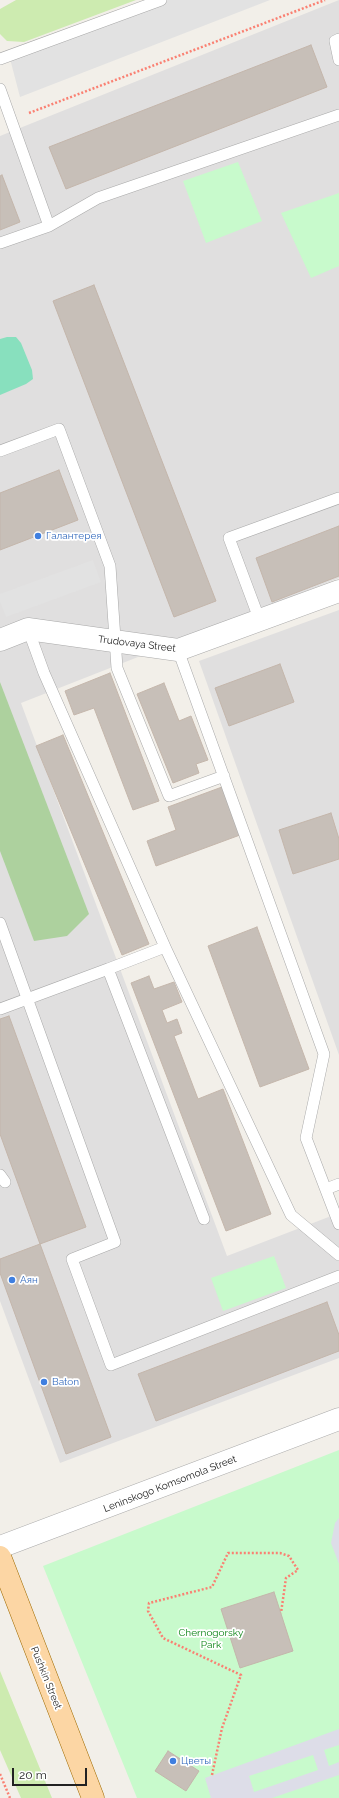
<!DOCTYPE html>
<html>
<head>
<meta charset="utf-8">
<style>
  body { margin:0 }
  #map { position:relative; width:339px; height:1798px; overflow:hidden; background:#f2efe9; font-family:Raleway,sans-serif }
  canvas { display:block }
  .scale { position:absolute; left:12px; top:1768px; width:75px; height:18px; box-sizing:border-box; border:2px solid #222; border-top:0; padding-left:5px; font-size:12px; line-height:14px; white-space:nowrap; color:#222; -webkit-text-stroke:3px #fff; paint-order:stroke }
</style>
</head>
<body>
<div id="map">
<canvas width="339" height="1798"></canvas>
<div class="scale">20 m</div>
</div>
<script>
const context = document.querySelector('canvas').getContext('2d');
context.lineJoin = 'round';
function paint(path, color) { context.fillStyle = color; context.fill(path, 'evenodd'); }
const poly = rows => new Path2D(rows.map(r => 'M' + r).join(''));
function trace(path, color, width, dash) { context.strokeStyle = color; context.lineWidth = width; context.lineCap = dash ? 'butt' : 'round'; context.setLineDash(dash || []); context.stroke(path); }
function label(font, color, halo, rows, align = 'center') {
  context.font = font + ' Raleway,sans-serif'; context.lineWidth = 3.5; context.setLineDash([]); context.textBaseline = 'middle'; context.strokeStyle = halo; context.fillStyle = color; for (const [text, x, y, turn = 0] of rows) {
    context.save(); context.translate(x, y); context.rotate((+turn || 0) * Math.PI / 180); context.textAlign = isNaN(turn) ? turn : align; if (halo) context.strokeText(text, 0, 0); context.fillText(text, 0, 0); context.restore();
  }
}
paint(poly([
  [339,0,339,578,21,703,227,1256,339,1213,339,1358,60,1463,0,1301,0,136],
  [339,610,339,1055,199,661]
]), '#e0dfdf');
paint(poly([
  [16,0,136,0,24,42,7,41,0,34,0,9],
  [0,1671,52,1798,21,1798,0,1750]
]), '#cdebb0');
paint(poly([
  [0,682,89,914,67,936,34,941,0,851]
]), '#add19e');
paint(poly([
  [238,162,262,221,206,243,183,181],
  [339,193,339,266,311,278,281,213],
  [274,1256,286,1288,223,1311,211,1278],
  [339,1450,339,1798,137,1798,43,1566]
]), '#c8facc');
paint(poly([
  [7,337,16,337,21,343,32,370,33,379,26,384,0,395,0,339]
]), '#88e0be');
paint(poly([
  [146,0,270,0,20,97,8,51],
  [93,560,101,582,6,617,0,602,0,594]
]), '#e2e2e2');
paint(poly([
  [339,1518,339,1564,331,1543,335,1523],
  [339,1729,339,1745,324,1750,329,1766,339,1762,339,1775,272,1798,211,1798,205,1778],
  [313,1755,318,1770,254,1792,249,1776]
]), '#dddde8');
const building = poly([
  [311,45,327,87,66,189,49,147,311,45],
  [2,175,20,222,0,230,0,176,2,175],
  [94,285,216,601,174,617,53,301,94,285],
  [59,470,78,520,0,550,0,493,59,470],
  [339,526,339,576,272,602,256,558,339,526],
  [280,664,294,702,229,726,215,688,280,664],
  [110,673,159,801,133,810,94,708,74,715,65,691,110,673],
  [164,683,179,721,191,716,208,760,196,764,199,773,173,783,137,694,164,683],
  [63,735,149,944,122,955,36,746,63,735],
  [222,787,240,835,156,866,147,841,176,830,168,807,222,787],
  [331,813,339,839,339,859,293,874,279,830,331,813],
  [257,927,309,1069,260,1087,208,946,257,927],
  [149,976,154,989,174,982,182,1002,162,1010,167,1023,177,1019,182,1033,174,1036,198,1099,223,1089,271,1214,226,1231,131,983,149,976],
  [9,1016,86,1227,40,1244,0,1134,0,1019,9,1016],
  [40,1244,111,1437,66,1454,0,1273,0,1259,40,1244],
  [327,1302,339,1335,339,1351,156,1421,138,1374,327,1302],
  [274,1592,293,1651,240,1668,221,1609,274,1592],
  [168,1751,199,1771,186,1791,155,1771,168,1751]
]);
paint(building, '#c7bfb8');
trace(building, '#c4b6ab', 1);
const lane = poly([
  [339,39,335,41,339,60],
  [0,59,161,0],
  [0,89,49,226,98,198,339,115],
  [0,243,49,226],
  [0,451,59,429,110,566,117,668,169,796,224,776],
  [260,621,229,538,339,498],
  [28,629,44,673,165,947],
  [178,650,324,1054,306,1138,339,1224],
  [0,923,115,1242,72,1259,111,1365,339,1276],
  [108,969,165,947,291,1215,339,1255],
  [0,1009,108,969,204,1219],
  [0,1175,5,1182],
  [326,1189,339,1184]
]);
const street = poly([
  [0,640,28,629,178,650,339,591],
  [0,1547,339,1419]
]);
const primary = poly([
  [0,1557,93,1798]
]);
trace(lane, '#a9a9a9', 12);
trace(street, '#a9a9a9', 23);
trace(primary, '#a06b00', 23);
trace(poly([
  [29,113,325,0],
  [0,1774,10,1798],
  [212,1775,222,1728,241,1675,163,1638,148,1611,149,1603,212,1587,228,1553,280,1553,289,1556,298,1570,286,1578,281,1613]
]), '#fa8072', 2.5, [2, 2]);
trace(lane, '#fff', 11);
trace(street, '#fff', 22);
trace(primary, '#fcd6a4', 22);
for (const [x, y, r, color] of [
  [38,536,4,"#3f7fe0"],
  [12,1280,4,"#3f7fe0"],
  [44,1382,4,"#3f7fe0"],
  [173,1761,4,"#3f7fe0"]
]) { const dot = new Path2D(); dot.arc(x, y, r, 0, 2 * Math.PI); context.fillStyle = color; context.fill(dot); trace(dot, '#fff', 1.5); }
label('10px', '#366cbe', '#fff', [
  ["Галантерея",46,536],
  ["Аян",20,1280],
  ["Baton",52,1382],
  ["Цветы",181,1761]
], 'left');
label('10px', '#222', '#fff', [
  ["Trudovaya Street",137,644,7],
  ["Leninskogo Komsomola Street",170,1484,-21],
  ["Pushkin Street",46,1678,68]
]);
label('10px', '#0c8416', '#fff', [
  ["Chernogorsky",211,1633],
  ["Park",211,1645]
]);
</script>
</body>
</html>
